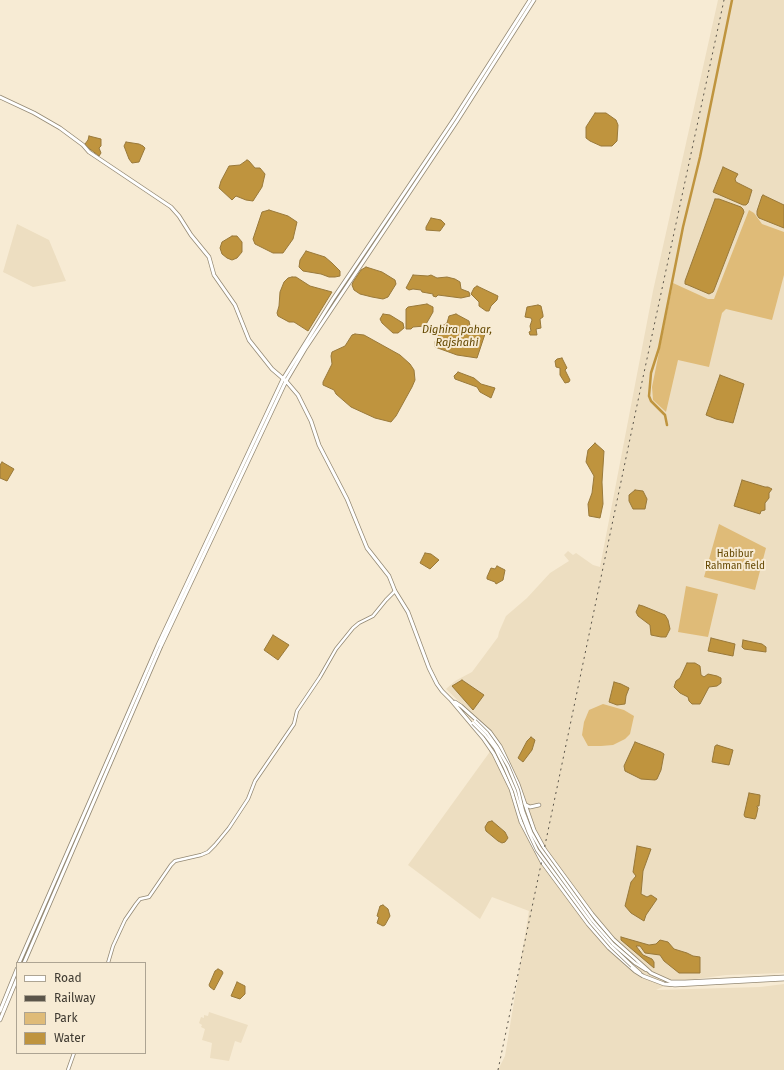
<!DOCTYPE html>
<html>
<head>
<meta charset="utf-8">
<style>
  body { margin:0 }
  #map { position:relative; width:784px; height:1070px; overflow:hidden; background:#f7ebd4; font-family:"Fira Sans",sans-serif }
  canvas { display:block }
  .legend { position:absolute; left:16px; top:962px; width:130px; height:92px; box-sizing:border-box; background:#f7ebd4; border:1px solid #ada493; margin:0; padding:5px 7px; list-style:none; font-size:12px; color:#3f3a31 }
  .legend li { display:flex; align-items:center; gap:8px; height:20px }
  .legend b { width:20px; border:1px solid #ada493 }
</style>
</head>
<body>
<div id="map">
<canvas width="784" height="1070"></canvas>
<ul class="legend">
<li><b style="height:5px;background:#fff"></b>Road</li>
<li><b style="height:5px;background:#5b554a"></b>Railway</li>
<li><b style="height:11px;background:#dfbb78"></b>Park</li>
<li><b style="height:11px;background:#bf943e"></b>Water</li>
</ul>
</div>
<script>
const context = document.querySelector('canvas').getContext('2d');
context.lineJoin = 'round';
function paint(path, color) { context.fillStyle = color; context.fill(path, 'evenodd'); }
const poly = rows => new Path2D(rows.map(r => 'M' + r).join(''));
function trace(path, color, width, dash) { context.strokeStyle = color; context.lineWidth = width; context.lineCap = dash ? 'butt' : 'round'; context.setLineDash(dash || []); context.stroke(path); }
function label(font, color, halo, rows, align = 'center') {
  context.font = font + ' "Fira Sans",sans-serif'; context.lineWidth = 4; context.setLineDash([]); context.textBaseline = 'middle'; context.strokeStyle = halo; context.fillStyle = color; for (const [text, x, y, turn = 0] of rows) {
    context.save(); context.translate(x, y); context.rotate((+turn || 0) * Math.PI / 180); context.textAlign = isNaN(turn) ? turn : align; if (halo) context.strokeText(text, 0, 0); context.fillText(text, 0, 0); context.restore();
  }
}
paint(poly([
  [718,0,784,0,784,973,726,975,673,982,656,990,760,987,784,984,784,1070,498,1070,505,1056,529,911,492,897,480,919,408,865,489,753,492,733,446,689,455,681,472,672,498,637,499,632,506,616,527,598,550,573,569,561,564,555,568,551,573,555,576,553,593,565,600,567,653,291],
  [17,224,49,240,66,281,33,287,3,272],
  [209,1012,248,1025,241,1043,235,1041,229,1061,210,1058,212,1043,202,1040,205,1029,201,1027,202,1025,199,1023,201,1017,204,1018,204,1015,208,1016]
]), '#eddec1');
paint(poly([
  [749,210,754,213,762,224,784,232,784,275,772,320,726,309,722,313,709,367,678,360,666,412,653,400,652,387,673,283,708,299,714,299],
  [719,524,766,548,755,590,704,577],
  [686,586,718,594,708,637,678,632],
  [603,704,624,710,634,716,630,734,625,739,613,745,601,746,588,746,582,735,584,722,589,710]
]), '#dfbb78');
const water = poly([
  [595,113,606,113,616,120,618,125,617,141,612,146,601,146,590,141,586,138,586,127,595,113],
  [89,136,101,139,101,146,99,148,101,153,99,156,86,146,85,144,88,140,89,136],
  [126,142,139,144,143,146,145,148,139,162,132,163,129,159,124,146,126,142],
  [247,160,249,161,255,168,260,168,265,174,262,187,253,201,246,200,236,196,232,200,219,188,221,181,229,166,240,165,247,160],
  [723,167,738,174,735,179,736,182,752,190,748,203,746,205,743,205,713,192,723,167],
  [763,195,784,205,784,228,759,218,757,215,757,211,762,196,763,195],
  [715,199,719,199,741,207,743,209,744,212,714,290,713,292,709,294,688,285,685,284,685,281,715,199],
  [269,210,288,216,297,222,293,239,283,253,273,253,255,244,253,239,262,212,269,210],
  [431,218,441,220,445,224,440,231,426,230,426,227,431,218],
  [232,236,237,236,242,242,242,252,237,258,232,260,227,258,222,254,220,248,222,242,232,236],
  [306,251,325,257,332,263,340,271,340,276,335,277,329,277,321,274,303,271,299,267,300,260,306,251],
  [366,267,382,272,395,280,396,284,388,297,383,299,372,297,360,294,354,290,352,285,353,282,361,270,366,267],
  [413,275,428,276,431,275,437,278,447,277,455,279,460,282,461,289,469,292,470,296,461,298,438,295,436,297,433,296,433,294,422,292,421,290,413,289,409,290,406,288,413,275],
  [292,277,296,277,310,286,332,292,308,331,294,322,289,322,278,316,277,313,279,306,280,292,284,282,288,278,292,277],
  [477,286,498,296,497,300,491,306,489,311,486,311,479,306,479,302,471,294,474,288,477,286],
  [427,304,433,307,433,312,425,326,413,327,411,329,406,329,406,309,408,307,427,304],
  [538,305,541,306,543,315,543,317,540,319,541,328,536,329,537,335,530,335,529,332,531,331,530,326,532,320,531,318,525,317,527,307,538,305],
  [383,314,390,315,403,323,404,328,398,333,393,333,382,323,380,319,383,314],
  [456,314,469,321,470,326,474,328,476,325,484,328,486,331,477,358,457,355,435,347,435,342,442,326,447,323,449,316,456,314],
  [355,334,364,335,400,355,410,364,414,370,415,380,412,387,396,416,391,422,375,418,351,407,336,394,334,390,323,385,323,382,332,364,331,356,332,352,345,346,352,335,355,334],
  [562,358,567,368,565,370,570,380,569,382,565,383,560,375,560,368,556,367,555,361,557,359,562,358],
  [458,372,474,378,481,384,495,388,491,398,480,392,477,387,455,379,454,376,458,372],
  [720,375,744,384,733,423,716,419,706,415,720,375],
  [595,443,604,451,602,482,603,504,600,518,589,516,588,504,592,493,594,476,586,462,588,450,595,443],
  [2,462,14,469,7,481,0,478,0,465,2,462],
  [742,480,765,487,768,487,772,489,769,493,769,498,765,503,765,510,761,511,760,514,734,506,742,480],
  [635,490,643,491,647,499,645,509,633,509,629,501,629,495,635,490],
  [425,553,431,554,439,560,430,569,420,563,425,553],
  [497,566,505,570,503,580,496,584,495,582,487,579,487,577,491,568,495,569,497,566],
  [639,605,643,606,665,615,668,620,670,629,666,637,661,637,651,635,650,625,638,616,636,612,639,605],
  [273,635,289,645,278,660,264,650,273,635],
  [711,638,735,644,733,656,708,651,711,638],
  [743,640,762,644,766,647,766,652,744,649,742,647,743,640],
  [687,663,695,663,700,666,701,675,704,677,708,674,717,676,721,678,721,683,717,686,709,687,700,704,692,704,689,701,688,697,680,693,674,687,676,681,680,678,687,663],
  [462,680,484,695,473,710,452,686,462,680],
  [614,682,621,684,629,688,626,696,625,704,617,705,609,702,614,682],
  [531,737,535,740,532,750,523,762,518,758,527,741,531,737],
  [635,742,661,752,664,754,661,770,657,779,655,780,641,779,625,771,624,766,635,742],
  [717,745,733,750,729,765,712,762,715,746,717,745],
  [749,793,760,795,760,796,759,806,757,806,757,807,758,808,756,817,755,819,745,817,744,815,749,793],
  [492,821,505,832,508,838,505,842,502,843,498,841,486,831,485,827,488,822,492,821],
  [637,846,651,849,643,871,641,894,647,897,651,895,657,899,646,915,644,921,631,913,625,906,631,882,636,876,633,872,637,846],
  [383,905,388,909,390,916,385,925,383,926,377,923,379,917,377,916,380,906,383,905],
  [621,937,649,945,656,944,660,940,668,942,674,949,687,953,693,956,700,957,700,973,679,973,664,961,660,955,645,953,640,946,636,946,643,955,652,959,654,962,654,968,621,940,621,937],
  [218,969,222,971,223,973,214,990,210,987,209,985,215,971,218,969],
  [237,982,245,986,245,994,240,999,231,996,237,982]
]);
paint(water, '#bf943e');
trace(water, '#99793a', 1);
trace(poly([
  [667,425,665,415,651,401,649,396,651,373,659,348,683,227,700,157,732,0]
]), '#bf943e', 2.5);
const minor = poly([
  [108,963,113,946,125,920,136,904,140,899,149,897,171,865,175,861,201,855,208,852,215,845,229,828,248,799,255,781,294,724,297,711,320,677,336,649,353,628,359,623,373,616,386,600,395,591],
  [635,963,646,970],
  [632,966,640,973],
  [68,1070,74,1053]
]);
const major = poly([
  [0,97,34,113,60,128,83,145,89,152,171,207,179,216,191,235,209,257,214,275,235,305,249,340,272,369,286,381,298,395,311,421,319,445,347,499,367,548,389,576,395,591,408,612,429,668,437,684,442,691,451,700,483,738,494,754,511,789,521,822,542,862,588,924,609,948,635,971,643,976,664,984,675,985,784,979],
  [455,702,461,706,490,732,500,746,518,784,534,830,545,850,592,914,613,939,651,973,671,982,685,982,784,977],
  [524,804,530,807,539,805],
  [19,963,158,645,283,379,333,299,454,119,530,0],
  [24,963,161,646,286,381,305,349,457,121,534,0],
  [0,1011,17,969],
  [0,1020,17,979]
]);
trace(minor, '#938873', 4);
trace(major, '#938873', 4.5);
trace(minor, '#fff', 2.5);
trace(major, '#fff', 3);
trace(poly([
  [498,1070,636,410,724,0]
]), '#5b554a', 1, [2, 4]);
const minorBridge = poly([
  [475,721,487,733,497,747,508,766,518,790,523,811,531,832,540,848,593,921,613,944,635,963],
  [473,723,485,735,495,748,505,768,515,791,521,812,529,833,537,850,591,923,611,946,632,966]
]);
trace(minorBridge, '#938873', 4, []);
trace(minorBridge, '#fff', 2.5);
label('10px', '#644700', '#f7ebd4', [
  ["Habibur",735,554],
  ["Rahman field",735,566]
]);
label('italic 11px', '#644800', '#f7ebd4', [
  ["Dighira pahar,",457,330],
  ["Rajshahi",457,343]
]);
</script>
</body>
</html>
